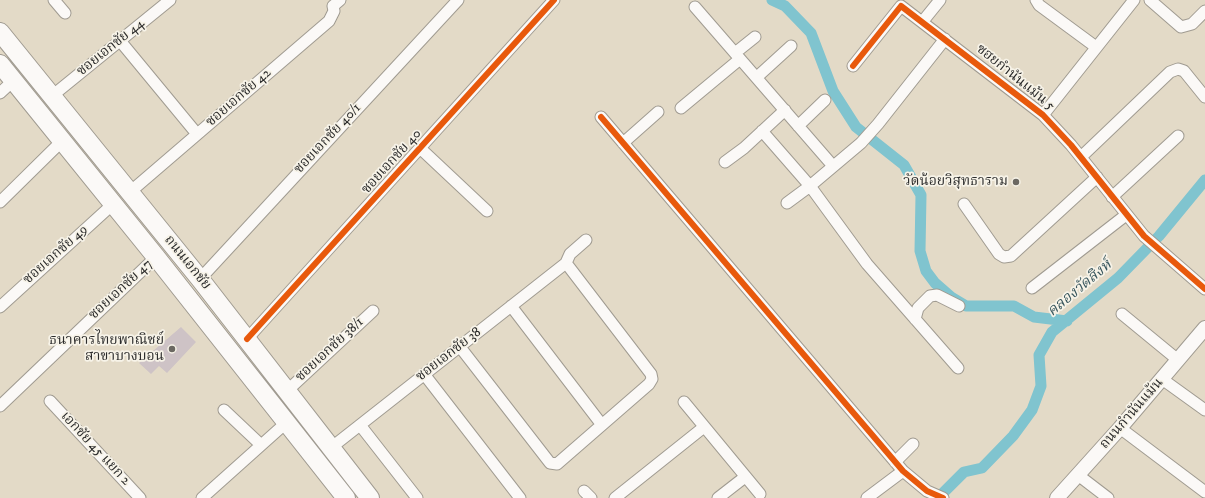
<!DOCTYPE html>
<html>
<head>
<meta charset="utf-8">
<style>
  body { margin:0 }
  canvas { display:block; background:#e3dac7 }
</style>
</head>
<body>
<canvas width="1205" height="498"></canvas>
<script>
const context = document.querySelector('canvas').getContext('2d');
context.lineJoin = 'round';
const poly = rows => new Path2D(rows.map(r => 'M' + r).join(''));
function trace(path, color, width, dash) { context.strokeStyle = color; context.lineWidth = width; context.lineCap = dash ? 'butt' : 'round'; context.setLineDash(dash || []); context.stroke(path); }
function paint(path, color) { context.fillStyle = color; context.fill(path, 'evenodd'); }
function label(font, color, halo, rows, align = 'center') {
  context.font = font + ' "IM FELL DW Pica","Noto Serif Thai",serif'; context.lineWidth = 3.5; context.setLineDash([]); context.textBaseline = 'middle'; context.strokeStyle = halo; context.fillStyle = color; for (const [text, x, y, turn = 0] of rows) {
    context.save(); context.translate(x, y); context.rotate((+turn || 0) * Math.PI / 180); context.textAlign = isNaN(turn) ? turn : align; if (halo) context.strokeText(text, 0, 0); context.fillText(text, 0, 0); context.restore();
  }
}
trace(poly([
  [772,0,785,6,811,33,833,91,856,127,904,165,921,195,920,251,926,271,935,283,951,297,966,306,1014,306,1034,317,1067,321],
  [938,498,964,472,982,468,1013,436,1032,410,1041,386,1039,355,1052,332,1118,278,1159,236,1205,180]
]), '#80c4cf', 11);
paint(poly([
  [181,327,196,342,167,373,159,366,151,374,139,363]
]), '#cec3c6');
const minor = poly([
  [54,0,65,13],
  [1036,0,1039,5,1096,47],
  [1150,0,1181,27,1192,24,1205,11],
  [695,7,833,166],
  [923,21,940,0],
  [121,42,197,134],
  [735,53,755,37],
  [853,66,901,6,1043,115,1071,145,1144,236,1205,289],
  [757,77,791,46],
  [0,93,14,80],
  [52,96,170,0],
  [681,108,740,59],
  [1043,115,1134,0],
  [601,117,903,471,927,491,943,498],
  [798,126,825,100],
  [762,131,810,186,861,143,878,124,945,39],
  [623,143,658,112],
  [421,149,487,211],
  [1081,157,1170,72,1178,69,1184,71,1205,97],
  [725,162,744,148,785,110],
  [130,192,329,21,334,11,333,6,340,0],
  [1112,197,1178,136],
  [0,202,62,141],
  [787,203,810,186,867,264,958,368],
  [964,204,999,254,1004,257,1011,256,1097,177],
  [200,279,458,0],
  [1032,288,1126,215],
  [511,306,602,425],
  [0,307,113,204],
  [1122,314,1178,360],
  [915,319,918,308,930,296,937,295,959,306],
  [247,339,554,0],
  [460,347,550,463,557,464,649,384,652,379,651,374,566,263],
  [424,374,520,498],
  [1162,379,1205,410],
  [288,390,373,311],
  [50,401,140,498],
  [684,402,760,494],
  [0,406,156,257],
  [224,410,260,444],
  [360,425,417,498],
  [1120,428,1205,492],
  [332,447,566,263,570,254,586,240],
  [895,462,913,444],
  [1078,475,1108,498],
  [584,491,591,498],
  [202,498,287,422],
  [615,498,704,427],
  [718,498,745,477],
  [867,498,903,471]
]);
const tertiary = poly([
  [1057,498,1120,428,1205,328]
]);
const primary = poly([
  [0,32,200,279,370,498],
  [0,64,156,257,346,498]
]);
trace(minor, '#a09b91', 13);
trace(tertiary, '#a09b91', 16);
trace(primary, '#a09b91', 20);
trace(minor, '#fbf9f7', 11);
trace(tertiary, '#fbf9f7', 14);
trace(primary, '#fbf9f7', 18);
trace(poly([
  [853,66,901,6,1043,115,1071,145,1144,236,1205,289],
  [601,117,903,471,927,491,943,498],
  [247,339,554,0]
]), '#e8590c', 6);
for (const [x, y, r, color] of [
  [1016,182,4,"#6b6862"],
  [172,349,4,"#6b6862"]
]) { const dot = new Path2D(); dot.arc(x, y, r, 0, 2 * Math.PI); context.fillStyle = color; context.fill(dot); trace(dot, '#f7f3e8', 1.5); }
label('14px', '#2b2b2b', '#f7f3e8', [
  ["ซอยเอกชัย 44",111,48,-39],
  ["ซฮยกำนันแม้น 5",1015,78,39],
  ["ซอยเอกชัย 42",239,98,-41],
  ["ซอยเอกชัย 40/1",328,139,-47],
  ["ซอยเอกชัย 40",392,162,-48],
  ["ซอยเอกชัย 49",56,255,-42],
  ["ถนนเอกชัย",187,263,51],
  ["ซอยเอกชัย 47",121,290,-43],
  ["ซอยเอกชัย 38/1",330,350,-43],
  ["ซอยเอกชัย 38",449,355,-38],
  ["ถนนกำนันแม้น",1132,414,-49],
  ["เอกชัย 45 แยก 2",95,449,47]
]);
label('14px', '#2b2b2b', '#f7f3e8', [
  ["วัดน้อยวิสุทธาราม",1008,182],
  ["ธนาคารไทยพาณิชย์",164,341],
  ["สาขาบางบอน",164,357]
], 'right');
label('italic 15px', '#38565d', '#f7f3e8', [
  ["คลองวัดสิงห์",1080,289,-40]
]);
</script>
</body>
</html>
